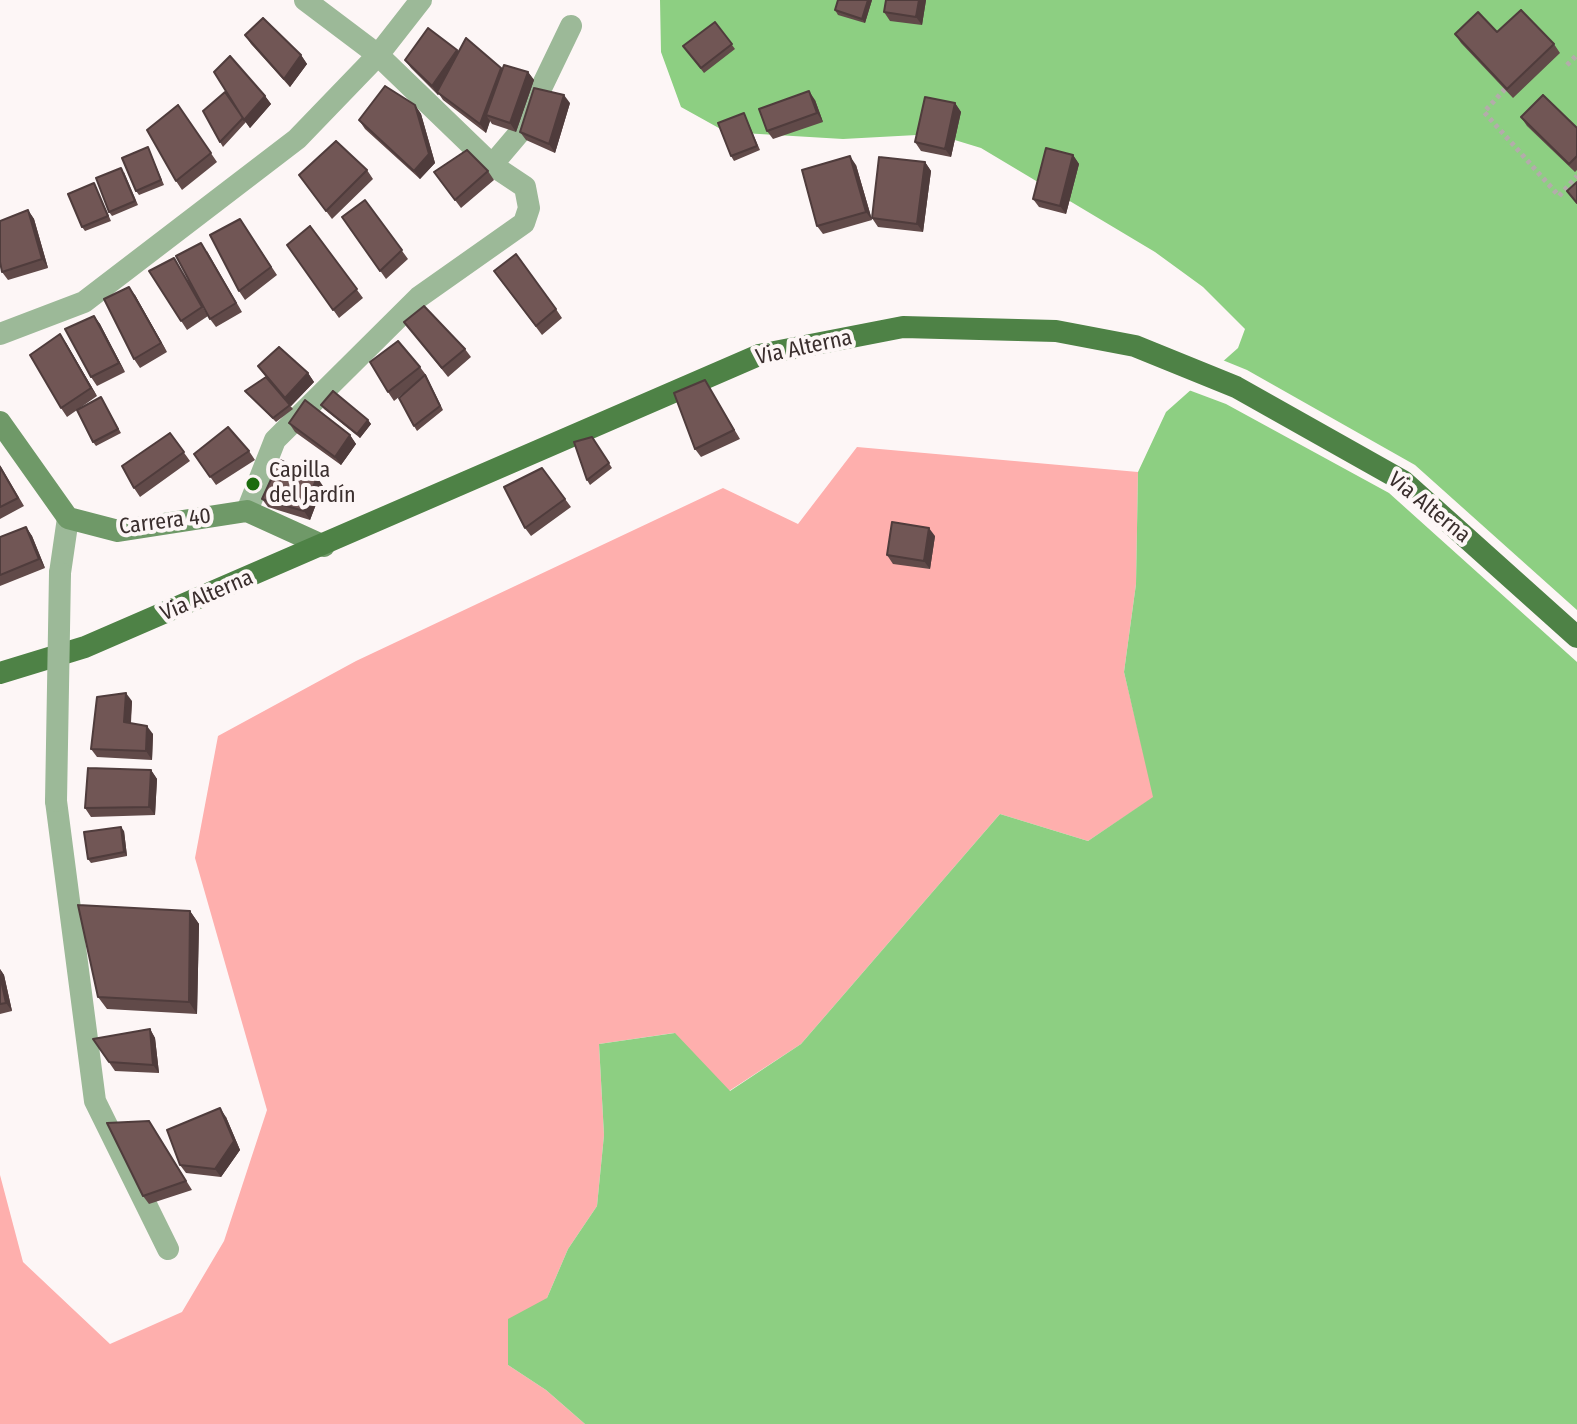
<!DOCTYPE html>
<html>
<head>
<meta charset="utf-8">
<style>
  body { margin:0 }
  canvas { display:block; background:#fdf6f6 }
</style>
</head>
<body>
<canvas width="1577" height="1424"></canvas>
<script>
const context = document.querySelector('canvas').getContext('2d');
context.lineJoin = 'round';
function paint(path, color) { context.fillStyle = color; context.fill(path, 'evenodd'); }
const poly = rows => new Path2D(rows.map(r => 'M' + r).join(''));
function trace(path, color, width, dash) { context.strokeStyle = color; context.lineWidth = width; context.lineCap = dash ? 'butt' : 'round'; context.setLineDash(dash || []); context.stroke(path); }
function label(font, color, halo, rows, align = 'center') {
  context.font = font + ' "Fira Sans Condensed",sans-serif'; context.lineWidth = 8; context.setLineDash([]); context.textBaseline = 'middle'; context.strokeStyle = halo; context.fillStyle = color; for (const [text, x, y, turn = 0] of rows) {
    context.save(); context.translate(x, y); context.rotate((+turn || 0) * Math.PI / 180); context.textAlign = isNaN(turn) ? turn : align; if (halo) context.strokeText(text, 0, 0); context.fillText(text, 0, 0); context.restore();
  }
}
paint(poly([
  [857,447,1138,472,1136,584,1124,672,1154,797,1088,841,1000,814,801,1044,729,1091,674,1033,599,1044,604,1135,597,1206,568,1249,547,1298,508,1365,546,1390,585,1424,0,1424,0,1175,23,1262,110,1344,182,1312,224,1241,267,1110,195,858,218,736,356,661,723,488,798,524]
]), '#feafad');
paint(poly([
  [660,0,1577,0,1577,1424,585,1424,546,1390,508,1365,508,1319,547,1298,568,1249,597,1206,604,1135,599,1044,675,1033,730,1091,801,1044,1000,814,1088,841,1153,797,1124,672,1136,584,1138,472,1166,412,1238,348,1245,329,1203,287,1155,252,981,148,935,134,843,139,726,132,681,107,661,52]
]), '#8dcf82');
paint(poly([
  [1220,359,1247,370,1415,465,1577,610,1577,662,1389,493,1226,404,1186,389]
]), '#fdf6f6');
trace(poly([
  [1567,65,1577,55],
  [1505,89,1484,112,1559,196,1577,176]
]), '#b4acab', 5, [4, 4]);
trace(poly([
  [492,165,520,132,571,26],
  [0,334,84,302,297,139,378,55,421,0],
  [247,511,275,440,419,297,524,223,529,208,525,187,492,165,378,55,305,0],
  [60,573,68,518],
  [56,801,95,1101,168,1249]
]), '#9cb998', 22);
trace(poly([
  [0,422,68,518,118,531,247,511,324,546]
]), '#6f9968', 22);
trace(poly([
  [0,673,85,647,759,355,903,327,1056,331,1135,346,1236,387,1403,481,1577,637]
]), '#4e8246', 22);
trace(poly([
  [56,801,60,573]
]), '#9cb998', 22);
paint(poly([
  [872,0,865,23,838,15,835,10],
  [886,0,926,0,922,25,890,21,884,12],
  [715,22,735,49,704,73,683,46],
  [1497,32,1554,44,1560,53,1513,98,1461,43,1455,34],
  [245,35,301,55,307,64,290,87,251,44],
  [457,50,502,70,528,72,534,80,516,132,492,124,490,121,486,133,443,100,439,94,438,95,411,68,405,60],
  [225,92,244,120,265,96,271,104,250,128,246,122,223,147,220,142],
  [815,100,823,122,773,139,767,131],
  [570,103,555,153,526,140,520,132],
  [955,103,961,112,951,157,921,151,915,142],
  [178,105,217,162,182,190,176,181],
  [415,105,421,114,435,163,420,179,365,129,359,120],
  [744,113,760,150,734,161,731,156],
  [1521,117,1577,128,1577,170,1575,172,1527,126],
  [148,147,164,185,139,195,136,191],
  [1073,155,1079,164,1066,214,1039,207,1033,199],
  [925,162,931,171,923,232,878,227,872,218],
  [856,165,872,220,823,234,817,226],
  [367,170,373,179,332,219,299,175],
  [488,171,494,180,461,208,434,172],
  [124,172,138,205,112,216,109,212],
  [94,183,111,221,85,231,82,227],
  [365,200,408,259,386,279,342,217],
  [28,210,34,219,48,268,8,280,2,272],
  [240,219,277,275,245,300,239,291],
  [310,226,363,298,339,318,287,245],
  [207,251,242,312,216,327,210,319],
  [174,258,208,316,187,330,149,271],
  [494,271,556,309,562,318,542,335],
  [135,295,167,352,140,368,134,359],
  [94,316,100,324,125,372,97,386,91,377],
  [404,322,465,349,471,357,448,377],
  [66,343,97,396,67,417,61,408],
  [258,366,308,373,314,382,291,406,272,384,293,409,276,422,245,391,266,377],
  [420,367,426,375,443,410,417,431,414,426,415,384,394,401,388,392],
  [705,380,740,439,701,457,695,449],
  [101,397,121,433,96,446,93,442],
  [321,405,368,420,371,424,360,438,324,409],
  [289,423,350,435,356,444,341,465,295,432],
  [170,433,190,461,140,497,134,488],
  [592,437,612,468,590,485,587,480],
  [249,451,255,460,216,485,194,454],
  [0,465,24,506,0,519],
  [542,468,571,507,531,536,525,528],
  [323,486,310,520,268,507,262,499],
  [26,527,32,536,45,568,0,586,0,537],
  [935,536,930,569,893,564,887,555],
  [132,701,131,723,153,734,152,760,97,757,91,749],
  [151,770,157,779,155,815,91,817,85,808],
  [124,831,127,856,91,863,88,859],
  [190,911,199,924,197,1014,107,1009,98,997],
  [0,969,4,975,12,1011,0,1014],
  [150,1029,155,1038,159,1073,115,1071,93,1039],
  [226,1117,240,1150,221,1177,186,1173,180,1165],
  [149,1121,192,1190,149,1204,143,1196]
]), '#614a49');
paint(poly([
  [868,0,872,0,865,23,862,19],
  [919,0,926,0,922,25,916,17],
  [457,50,463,59,438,95,432,86],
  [301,55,307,64,290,87,284,79],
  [501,68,507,77,486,115,490,121,486,133,480,124],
  [528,72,534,80,516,132,510,123],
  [809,91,815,100,823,122,817,113],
  [564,95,570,103,555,153,549,144],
  [265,96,271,104,250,128,244,120],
  [955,103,961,112,951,157,945,149],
  [415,105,421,114,435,163,420,179,414,171],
  [1073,155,1079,164,1066,214,1060,206],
  [850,156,856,165,872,220,866,212],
  [925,162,931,171,923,232,917,224],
  [28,210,34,219,48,268,42,259],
  [129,287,135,295,167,352,161,343],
  [94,316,100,324,125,372,119,363],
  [60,334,66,343,97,396,91,388],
  [308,373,314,382,291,406,285,398],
  [368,420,371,424,360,438,357,434],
  [350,435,356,444,341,465,335,457],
  [317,477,323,486,310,520,304,511],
  [26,527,32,536,45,568,39,559],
  [929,528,935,536,930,569,924,561],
  [126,693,132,701,130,730,124,722],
  [147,726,153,734,152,760,146,751],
  [151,770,157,779,155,815,149,807],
  [121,827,124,831,127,856,124,852],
  [190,911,199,924,197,1014,189,1002],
  [0,969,4,975,12,1011,6,1003],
  [150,1029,155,1038,159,1073,153,1065],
  [220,1108,226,1117,240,1150,221,1177,215,1169]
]), '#4f3c3c');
const building = poly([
  [838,0,868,0,862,19,835,10,838,0],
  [886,0,919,0,916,17,884,12,886,0],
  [1521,10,1554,44,1507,89,1455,34,1478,12,1497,32,1521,10],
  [263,18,301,55,284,79,245,35,263,18],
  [715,22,732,44,701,68,683,46,715,22],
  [428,28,457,50,432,86,405,60,428,28],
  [466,38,501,68,480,124,437,92,466,38],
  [230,56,265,96,244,120,214,72,230,56],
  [504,65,528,72,510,123,486,115,504,65],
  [385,86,415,105,429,154,414,171,359,120,385,86],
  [534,88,564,95,549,144,520,132,534,88],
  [809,91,817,113,767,131,759,109,809,91],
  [225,92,243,118,220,142,203,111,225,92],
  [1543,95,1577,128,1577,156,1569,164,1521,117,1543,95],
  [925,97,955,103,945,149,915,142,925,97],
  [178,105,211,153,176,181,147,130,178,105],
  [744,113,757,146,731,156,718,123,744,113],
  [336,141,367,170,326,211,299,175,336,141],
  [148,147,161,180,136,191,122,158,148,147],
  [1046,148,1073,155,1060,206,1033,199,1046,148],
  [467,150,488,171,455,200,434,172,467,150],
  [850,156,866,212,817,226,802,170,850,156],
  [879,157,925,162,917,224,872,218,879,157],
  [121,168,135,201,109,212,96,178,121,168],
  [1577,182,1577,203,1567,191,1577,182],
  [94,183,108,216,82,227,68,194,94,183],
  [365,200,402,250,380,271,342,217,365,200],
  [28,210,42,259,2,272,0,262,0,221,28,210],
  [240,219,271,267,239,291,210,235,240,219],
  [310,226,357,289,333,310,287,245,310,226],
  [201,243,236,303,210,319,176,256,201,243],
  [516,254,556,309,536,326,494,271,516,254],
  [174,258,202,307,181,321,149,271,174,258],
  [129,287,161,343,134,359,104,299,129,287],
  [424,306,465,349,442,368,404,322,424,306],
  [94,316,119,363,91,377,65,329,94,316],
  [60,334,91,388,61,408,30,355,60,334],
  [398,341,420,367,388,392,370,362,398,341],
  [279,347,308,373,285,398,258,366,279,347],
  [425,375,440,406,414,426,399,398,425,375],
  [266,377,290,405,273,418,245,391,266,377],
  [705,380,734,430,695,449,674,393,705,380],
  [333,391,368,420,357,434,321,405,333,391],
  [101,397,118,429,93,442,77,410,101,397],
  [305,400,350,435,335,457,289,423,305,400],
  [228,427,249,451,210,477,194,454,228,427],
  [170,433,184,452,134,488,122,466,170,433],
  [592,437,609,463,587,480,574,442,592,437],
  [280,460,317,477,304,511,262,499,280,460],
  [0,467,18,498,0,507,0,467],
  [542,468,565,499,525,528,504,487,542,468],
  [892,522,929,528,924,561,887,555,892,522],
  [26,527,39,559,0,575,0,537,26,527],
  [126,693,124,722,147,726,146,751,91,749,97,697,126,693],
  [88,768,151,770,149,807,85,808,88,768],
  [121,827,124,852,88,859,84,832,121,827],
  [78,905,190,911,189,1002,98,997,78,905],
  [0,975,6,1003,0,1004,0,975],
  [150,1029,153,1065,109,1062,93,1039,150,1029],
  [220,1108,234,1141,215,1169,180,1165,167,1130,220,1108],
  [149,1121,186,1181,143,1196,107,1123,149,1121]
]);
paint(building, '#715655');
trace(building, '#4f3c3c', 2);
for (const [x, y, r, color] of [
  [253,484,8,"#1c6b0d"]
]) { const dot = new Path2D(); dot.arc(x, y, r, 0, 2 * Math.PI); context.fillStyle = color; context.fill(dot); trace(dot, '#fdf6f6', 3); }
label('22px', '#3a2e2d', '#fdf6f6', [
  ["Via Alterna",804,348,-12],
  ["Via Alterna",1429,508,39],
  ["Carrera 40",165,522,-7],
  ["Via Alterna",207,596,-23]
]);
label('22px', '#3a2e2d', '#fdf6f6', [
  ["Capilla",269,471],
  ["del Jardín",269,496]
], 'left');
</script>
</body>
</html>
